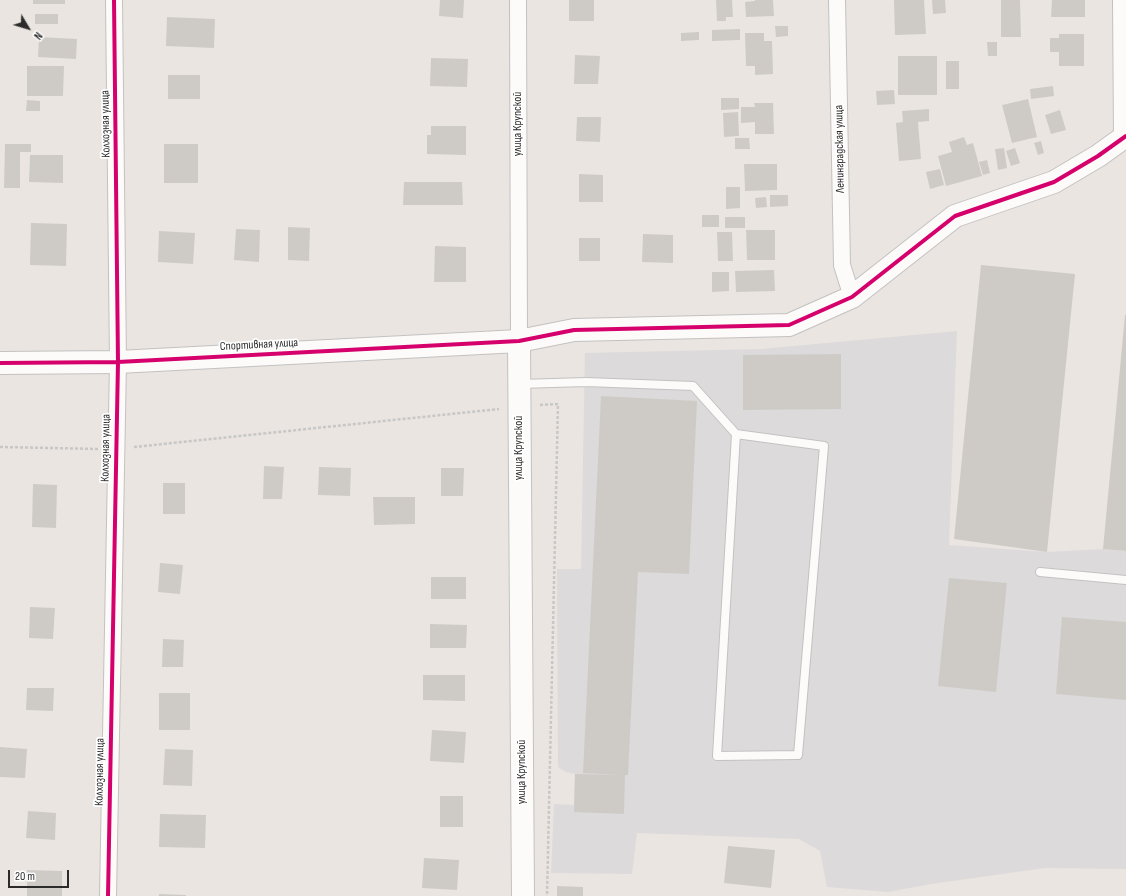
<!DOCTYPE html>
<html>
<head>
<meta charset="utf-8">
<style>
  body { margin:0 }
  #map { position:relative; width:1126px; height:896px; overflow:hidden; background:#eae5e0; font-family:"Sofia Sans Condensed",sans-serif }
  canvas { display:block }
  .north { position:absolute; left:8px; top:8px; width:40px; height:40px; -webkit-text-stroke:3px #fff; paint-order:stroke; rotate:128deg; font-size:11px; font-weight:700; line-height:16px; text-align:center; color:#2b2b2b }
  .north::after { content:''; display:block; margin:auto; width:14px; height:18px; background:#2b2b2b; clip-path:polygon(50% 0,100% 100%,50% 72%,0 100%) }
  .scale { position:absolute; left:8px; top:870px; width:61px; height:18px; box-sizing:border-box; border:2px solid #2b2b2b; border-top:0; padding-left:5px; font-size:12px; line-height:14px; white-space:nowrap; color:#2b2b2b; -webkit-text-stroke:3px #fff; paint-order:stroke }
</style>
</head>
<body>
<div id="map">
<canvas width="1126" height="896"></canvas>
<div class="north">N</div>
<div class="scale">20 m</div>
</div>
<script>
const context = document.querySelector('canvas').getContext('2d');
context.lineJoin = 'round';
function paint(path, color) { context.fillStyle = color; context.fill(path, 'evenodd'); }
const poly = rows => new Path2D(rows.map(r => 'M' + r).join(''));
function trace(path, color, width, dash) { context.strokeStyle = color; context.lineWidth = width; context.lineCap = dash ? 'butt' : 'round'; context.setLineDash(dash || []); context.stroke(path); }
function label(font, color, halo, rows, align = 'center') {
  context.font = font + ' "Sofia Sans Condensed",sans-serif'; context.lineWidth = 3.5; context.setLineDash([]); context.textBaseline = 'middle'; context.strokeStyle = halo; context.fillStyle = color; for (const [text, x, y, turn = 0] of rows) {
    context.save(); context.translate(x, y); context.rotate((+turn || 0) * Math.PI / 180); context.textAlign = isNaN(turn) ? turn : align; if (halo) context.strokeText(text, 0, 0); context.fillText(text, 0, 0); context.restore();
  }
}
paint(poly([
  [957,331,949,545,1047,552,1103,549,1126,551,1126,869,1045,868,931,884,888,892,827,887,820,851,799,839,637,833,632,874,551,873,554,804,574,805,575,774,566,772,558,767,557,569,581,569,585,353,761,349]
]), '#dddadc');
paint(poly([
  [33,0,65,0,65,4,33,4],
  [440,0,464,0,463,18,439,16],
  [569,0,594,0,594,21,569,21],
  [716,0,732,0,733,17,726,17,726,21,717,21],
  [755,0,773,0,774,16,746,17,745,2,755,1],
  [894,0,924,0,926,34,895,35],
  [932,0,945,0,946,13,933,14],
  [1001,0,1020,0,1021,37,1001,37],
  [1052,0,1085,0,1085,17,1051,17],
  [35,14,58,14,58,24,35,24],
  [167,17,215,19,214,48,166,46],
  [775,26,788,26,788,36,776,37],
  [740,29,740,40,712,41,712,30],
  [699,32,699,40,681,41,681,33],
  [745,33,764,33,764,41,772,41,773,74,755,75,755,66,746,66],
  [1059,34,1084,34,1084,66,1059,66,1059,52,1050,52,1050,38,1059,38],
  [39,37,77,39,76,59,38,57],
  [987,42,997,42,997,56,988,56],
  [575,55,600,56,598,84,574,84],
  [898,56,937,56,937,95,898,95],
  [431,58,468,59,467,87,430,86],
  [946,61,959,61,959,89,946,89],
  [27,66,64,66,63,96,27,96],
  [168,75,200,75,200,99,168,99],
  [1053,86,1054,96,1031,99,1030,89],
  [894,90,895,104,877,105,876,91],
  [721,98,739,98,739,109,721,110],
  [1028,99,1037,137,1012,143,1002,105],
  [27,100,40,101,40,111,26,111],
  [754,103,773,103,774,134,755,134,755,122,741,123,741,107,755,107],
  [929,109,929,121,918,122,921,159,899,161,896,123,903,122,902,111],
  [1060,110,1066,130,1051,134,1045,115],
  [738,112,739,136,724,137,723,113],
  [577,117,601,117,600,142,576,141],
  [431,126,466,126,466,155,427,154,427,135,431,135],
  [964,137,967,145,973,143,982,176,946,186,938,156,952,152,949,142],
  [735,138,749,138,750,149,735,149],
  [1041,141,1044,153,1038,155,1034,143],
  [5,144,31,144,31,152,20,152,20,188,4,188],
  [164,144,198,144,198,183,164,183],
  [1004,148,1007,168,998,170,995,149],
  [1015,148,1020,163,1011,166,1006,151],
  [30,155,63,155,63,183,29,182],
  [987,160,990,173,983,175,979,162],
  [744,164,777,164,777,190,745,191],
  [940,169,944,185,930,189,926,172],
  [579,174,603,175,603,202,579,202],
  [404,182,462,182,463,205,403,205],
  [726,187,740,187,740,208,726,209],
  [770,195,788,195,788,206,770,207],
  [766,197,767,207,756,208,755,198],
  [702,215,719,215,719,227,702,227],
  [725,217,745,217,745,228,725,228],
  [31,223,67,224,66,266,30,265],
  [288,227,310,228,309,261,288,260],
  [236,229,260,230,259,262,234,260],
  [746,230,775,230,775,260,747,260],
  [159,231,195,233,193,264,158,262],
  [717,232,732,232,733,261,718,261],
  [643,234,673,235,673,263,642,262],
  [579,238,600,238,600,261,579,261],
  [435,246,466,247,466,282,434,282],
  [981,265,1075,274,1047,552,954,539],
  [774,270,775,291,736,292,735,271],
  [712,272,729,272,729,291,712,292],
  [1125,315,1126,315,1126,551,1103,549],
  [841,354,841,409,743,410,743,355],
  [601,396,697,401,689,574,638,572,628,775,625,775,624,814,574,812,575,774,619,775,583,773],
  [264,466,284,467,282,499,263,499],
  [319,467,351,468,350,496,318,495],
  [441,468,464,468,463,496,441,496],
  [163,483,185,483,185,514,163,514],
  [33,484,57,485,56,528,32,527],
  [373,497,415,497,415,524,374,525],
  [160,563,183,565,180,594,158,592],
  [431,577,466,577,466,599,431,599],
  [949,578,1007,583,996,692,938,686],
  [30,607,55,608,53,639,29,638],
  [1062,617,1126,622,1126,700,1056,694],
  [430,624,467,625,466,648,430,648],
  [163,639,184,640,183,667,162,667],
  [423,675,465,675,465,701,423,700],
  [27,688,54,688,53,711,26,710],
  [159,693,190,693,190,730,159,730],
  [432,730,466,732,464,763,430,761],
  [0,747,27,749,25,778,0,777],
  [165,749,193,750,192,786,163,785],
  [440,796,463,796,463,827,440,827],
  [28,811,56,813,55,840,26,838],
  [160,814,206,815,205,848,159,847],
  [728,846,775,850,771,888,724,883],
  [424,858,459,860,457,890,422,888],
  [27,870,62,871,62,896,27,896],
  [557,886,583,887,583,896,557,896],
  [159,894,186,895,186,896,159,896]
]), '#cecbc7');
const lane = poly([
  [520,384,586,382,693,386,736,434,717,756,798,755,824,446,736,434],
  [1040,572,1126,580]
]);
const street = poly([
  [518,0,519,341],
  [837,0,842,265,852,297],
  [1121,0,1122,137],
  [108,896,118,362,114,0]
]);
const secondary = poly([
  [519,341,523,896],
  [0,363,118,362,519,341,574,330,789,325,852,297,955,216,1054,182,1098,156,1126,136]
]);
trace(lane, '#c3c2c1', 10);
trace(street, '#c3c2c1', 18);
trace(secondary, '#c3c2c1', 24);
trace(poly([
  [540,405,558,404,547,896],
  [0,447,99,449],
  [134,447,499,409]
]), '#c8c7c7', 2.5, [3, 2]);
trace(lane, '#fcfbfa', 8);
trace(street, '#fcfbfa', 16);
trace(secondary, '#fcfbfa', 22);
trace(poly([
  [0,363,118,362,519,341,574,330,789,325,852,297,955,216,1054,182,1098,156,1126,136],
  [108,896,118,362,114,0]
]), '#d6006c', 4);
label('12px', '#2b2b2b', '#fff', [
  ["Колхозная улица",106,124,-91],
  ["улица Крупской",518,124,-90],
  ["Ленинградская улица",840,149,-91],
  ["Спортивная улица",259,345,-3],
  ["Колхозная улица",106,448,-89],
  ["улица Крупской",519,448,-90],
  ["Колхозная улица",100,772,-89],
  ["улица Крупской",522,772,-90]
]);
</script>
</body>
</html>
